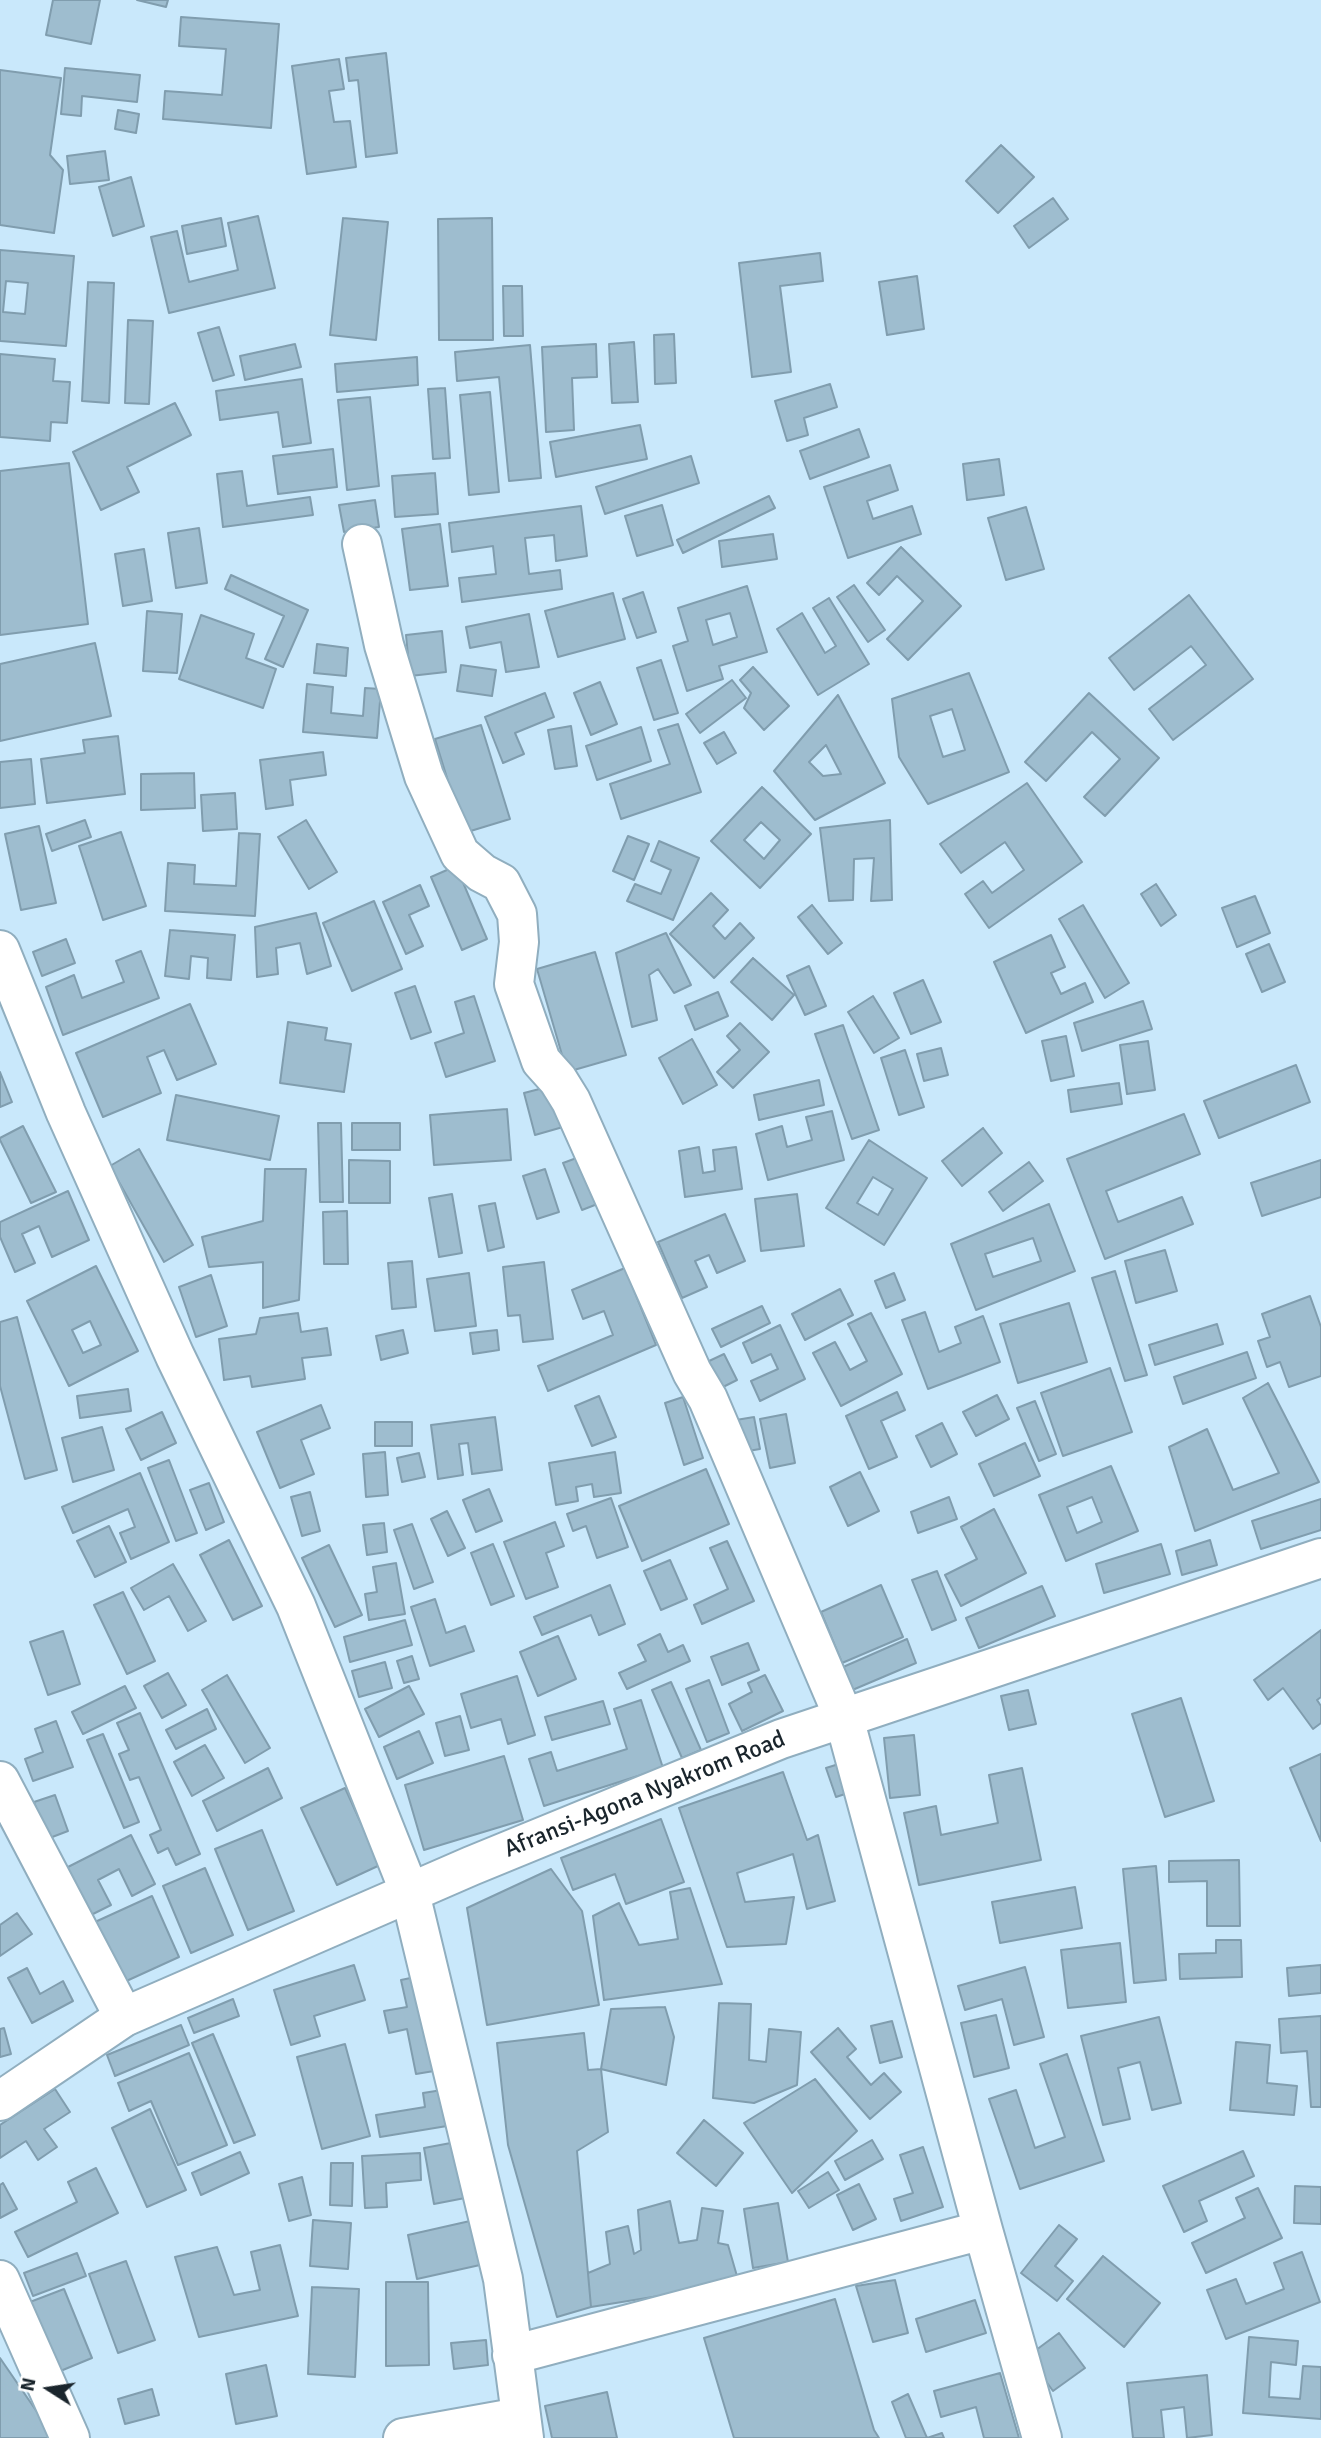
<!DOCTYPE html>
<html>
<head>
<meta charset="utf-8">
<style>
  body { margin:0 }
  #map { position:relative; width:1321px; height:2438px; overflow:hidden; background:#c9e8fb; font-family:Signika,sans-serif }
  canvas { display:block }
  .north { position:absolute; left:14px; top:2354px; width:70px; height:70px; -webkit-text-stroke:5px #fff; paint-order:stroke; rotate:282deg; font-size:19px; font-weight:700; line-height:28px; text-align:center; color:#1a252c }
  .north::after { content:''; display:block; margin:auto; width:24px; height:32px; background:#1a252c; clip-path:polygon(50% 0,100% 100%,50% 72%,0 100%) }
</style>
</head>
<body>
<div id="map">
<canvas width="1321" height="2438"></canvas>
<div class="north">N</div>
</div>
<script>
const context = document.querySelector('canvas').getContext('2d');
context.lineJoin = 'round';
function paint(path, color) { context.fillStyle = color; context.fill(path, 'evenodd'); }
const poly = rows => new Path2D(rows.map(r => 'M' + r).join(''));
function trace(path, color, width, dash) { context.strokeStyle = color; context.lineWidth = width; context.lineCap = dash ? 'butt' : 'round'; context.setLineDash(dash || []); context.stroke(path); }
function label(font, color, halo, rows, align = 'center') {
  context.font = font + ' Signika,sans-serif'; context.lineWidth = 7; context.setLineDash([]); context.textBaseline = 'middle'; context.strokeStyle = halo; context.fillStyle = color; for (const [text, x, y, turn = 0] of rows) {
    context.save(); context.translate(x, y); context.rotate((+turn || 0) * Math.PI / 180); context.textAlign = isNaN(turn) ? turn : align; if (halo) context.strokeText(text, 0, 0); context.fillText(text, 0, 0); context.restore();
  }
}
const building = poly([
  [53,0,100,0,91,44,46,35,53,0],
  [137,0,168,0,166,7,137,0],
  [181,17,279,24,271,128,163,119,165,91,222,95,226,49,179,46,181,17],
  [386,53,397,153,366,157,358,80,349,81,346,58,386,53],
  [339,59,344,89,329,91,334,122,350,121,356,167,307,174,292,66,339,59],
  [65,68,140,75,137,102,82,96,81,116,61,114,65,68],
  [0,70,61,78,50,155,63,170,54,233,0,225,0,70],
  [118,110,139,114,136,133,115,129,118,110],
  [1001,145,1034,177,998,213,966,181,1001,145],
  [105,151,109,180,70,184,67,156,105,151],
  [131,177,144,226,113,236,99,187,131,177],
  [1053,198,1068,219,1029,248,1014,226,1053,198],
  [258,216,275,288,169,313,151,237,177,231,189,282,238,270,228,223,258,216],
  [221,218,226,246,187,254,182,226,221,218],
  [343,218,388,222,376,340,330,335,343,218],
  [492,218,493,340,439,340,438,219,492,218],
  [0,250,74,256,66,346,0,341,0,250],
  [6,281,28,283,25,314,3,312,6,281],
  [820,253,823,281,780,286,791,372,752,377,739,263,820,253],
  [917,276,924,329,887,335,879,282,917,276],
  [88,282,114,283,109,403,82,401,88,282],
  [503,286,522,286,523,336,504,336,503,286],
  [128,320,153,321,149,404,125,403,128,320],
  [219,327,234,375,213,381,198,333,219,327],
  [674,334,676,383,655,384,654,335,674,334],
  [634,342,638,402,612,403,609,344,634,342],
  [295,344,301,367,245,380,240,356,295,344],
  [596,344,597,377,572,378,574,430,546,432,542,347,596,344],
  [530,345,541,478,509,481,499,377,457,381,455,352,530,345],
  [0,354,55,359,53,381,70,382,67,423,51,422,50,441,0,437,0,354],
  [417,357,418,385,337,392,335,364,417,357],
  [302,379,311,443,283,447,278,412,220,420,216,391,302,379],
  [830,384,837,407,804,418,808,435,787,441,775,401,830,384],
  [445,388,450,458,433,459,428,389,445,388],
  [490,392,499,492,469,495,460,395,490,392],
  [370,397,379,486,347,490,338,400,370,397],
  [175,403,191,435,127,467,139,492,101,510,73,452,175,403],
  [640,425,647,459,556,477,550,442,640,425],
  [859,429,869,457,810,479,800,451,859,429],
  [333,449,337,487,278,494,273,456,333,449],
  [691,456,699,483,605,514,596,487,691,456],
  [999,459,1004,495,967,500,963,464,999,459],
  [69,463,88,624,0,635,0,471,69,463],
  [890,465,898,490,867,501,873,519,912,506,921,534,848,558,824,487,890,465],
  [242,471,247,506,310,497,313,515,223,527,217,474,242,471],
  [435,473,438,514,395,517,392,476,435,473],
  [769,496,775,508,683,553,677,540,769,496],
  [375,500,379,527,344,532,339,505,375,500],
  [662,505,673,545,637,556,625,516,662,505],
  [581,506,587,556,556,561,554,535,525,538,529,574,560,570,562,589,462,602,459,578,496,574,493,546,452,552,449,523,581,506],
  [1026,507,1044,569,1006,580,988,518,1026,507],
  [440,524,448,586,410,590,402,529,440,524],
  [199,528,207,583,176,588,168,533,199,528],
  [773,534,777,559,722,567,719,541,773,534],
  [901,547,961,606,908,660,887,639,923,601,897,576,879,595,867,583,901,547],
  [144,549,152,601,123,606,115,554,144,549],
  [231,575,308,610,283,667,265,659,284,616,225,589,231,575],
  [854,585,885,630,868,642,837,597,854,585],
  [747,586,767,652,719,666,723,679,687,691,673,646,688,641,678,608,747,586],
  [730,613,737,637,713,645,706,620,730,613],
  [643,592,656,632,637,638,623,599,643,592],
  [613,593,625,639,558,657,545,611,613,593],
  [1189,595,1253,679,1173,740,1149,709,1206,665,1191,646,1134,690,1109,658,1189,595],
  [829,598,869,664,818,695,777,629,802,613,825,653,836,646,813,608,829,598],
  [147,611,182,614,177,673,143,671,147,611],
  [529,614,539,667,506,672,501,642,470,648,466,627,529,614],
  [201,615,254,634,246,658,276,669,263,708,179,679,201,615],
  [442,631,446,672,410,676,406,635,442,631],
  [95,643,111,716,0,741,0,664,95,643],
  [317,644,348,648,346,676,314,673,317,644],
  [661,660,678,713,654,720,637,668,661,660],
  [461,665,496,670,492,696,457,691,461,665],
  [753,667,789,706,764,730,744,708,751,693,740,680,753,667],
  [969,673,1009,772,928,804,899,757,892,699,969,673],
  [952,709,965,750,943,757,930,716,952,709],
  [732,680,746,698,700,733,686,714,732,680],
  [600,682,617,724,591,735,574,693,600,682],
  [307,684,333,687,331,713,363,716,365,688,381,689,377,738,303,732,307,684],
  [545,693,554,717,515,733,524,754,503,763,485,717,545,693],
  [1089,693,1159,758,1105,816,1084,797,1120,759,1092,732,1046,781,1025,762,1089,693],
  [838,695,885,783,815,820,774,771,838,695],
  [826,745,841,774,823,776,809,762,826,745],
  [678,724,701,792,621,819,610,784,670,764,658,730,678,724],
  [481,725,510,819,464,833,435,739,481,725],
  [571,726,577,766,555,769,548,730,571,726],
  [641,727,651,761,597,780,586,746,641,727],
  [724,732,736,753,717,764,704,743,724,732],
  [118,736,125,794,47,803,41,759,85,753,83,740,118,736],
  [323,752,326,775,290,780,293,805,266,809,260,760,323,752],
  [31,759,35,804,0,808,0,762,31,759],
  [194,773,195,808,141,810,141,774,194,773],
  [1027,783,1082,862,989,928,965,894,983,881,992,893,1024,870,1005,842,961,873,940,844,1027,783],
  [762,787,811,834,760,888,711,841,762,787],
  [761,822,780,840,764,859,744,840,761,822],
  [235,793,237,829,203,831,201,795,235,793],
  [85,820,91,837,52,851,46,834,85,820],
  [306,820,337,872,309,889,278,837,306,820],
  [890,820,892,900,871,901,874,858,854,859,853,900,829,901,820,828,890,820],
  [39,826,56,903,21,910,5,834,39,826],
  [121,832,146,906,103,920,79,846,121,832],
  [239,833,260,834,255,916,165,911,168,863,195,865,194,884,236,886,239,833],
  [628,836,649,844,634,880,613,871,628,836],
  [659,841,699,858,673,920,627,901,635,884,661,894,671,870,651,861,659,841],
  [456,866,487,939,462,950,431,877,456,866],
  [1156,884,1176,915,1161,926,1141,894,1156,884],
  [420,885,429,906,409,915,423,946,406,954,383,902,420,885],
  [711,893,728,910,713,926,725,939,740,923,754,938,714,978,670,934,711,893],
  [1255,896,1270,933,1237,947,1222,908,1255,896],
  [374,901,402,969,352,991,323,923,374,901],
  [812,905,842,943,828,954,798,917,812,905],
  [1083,905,1129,983,1105,998,1059,919,1083,905],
  [316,913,331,966,307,974,300,943,276,948,278,974,257,977,255,927,316,913],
  [170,930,235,935,231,980,207,978,208,958,191,956,189,979,165,976,170,930],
  [666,933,691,985,674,993,658,969,649,975,657,1020,632,1027,616,953,666,933],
  [1051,935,1065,967,1051,973,1061,994,1085,983,1093,1002,1026,1033,994,962,1051,935],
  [66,939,75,963,42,976,33,952,66,939],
  [1269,944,1285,982,1262,992,1246,954,1269,944],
  [141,951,159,998,63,1035,46,987,74,975,82,998,124,982,116,961,141,951],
  [595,952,626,1055,567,1072,537,969,595,952],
  [753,958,794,995,772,1020,731,982,753,958],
  [809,966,826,1006,805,1015,787,976,809,966],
  [923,980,941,1022,911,1034,894,993,923,980],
  [415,986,431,1032,411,1039,395,993,415,986],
  [718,992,728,1016,695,1030,685,1006,718,992],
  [474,996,495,1061,446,1077,435,1043,464,1033,455,1002,474,996],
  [873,996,899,1038,874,1053,848,1012,873,996],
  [1143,1001,1152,1029,1082,1051,1074,1023,1143,1001],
  [190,1004,216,1064,177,1080,164,1050,147,1057,161,1093,103,1117,76,1053,190,1004],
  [288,1022,327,1028,325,1040,351,1044,344,1092,280,1083,288,1022],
  [740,1023,769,1052,733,1088,717,1072,740,1050,727,1036,740,1023],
  [843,1025,879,1130,852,1139,815,1034,843,1025],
  [1066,1036,1074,1076,1051,1081,1042,1041,1066,1036],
  [692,1039,717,1085,683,1104,659,1058,692,1039],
  [1148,1041,1155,1090,1127,1094,1120,1045,1148,1041],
  [941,1048,948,1075,924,1081,917,1054,941,1048],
  [905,1050,924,1107,899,1115,881,1058,905,1050],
  [1296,1065,1310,1102,1219,1138,1204,1101,1296,1065],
  [0,1072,12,1102,0,1107,0,1072],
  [819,1080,824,1105,759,1120,754,1095,819,1080],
  [1119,1083,1122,1104,1071,1112,1068,1090,1119,1083],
  [551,1086,563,1127,535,1135,524,1093,551,1086],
  [176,1095,279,1116,270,1160,167,1140,176,1095],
  [507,1109,511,1160,434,1165,430,1115,507,1109],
  [832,1111,844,1160,768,1180,756,1134,782,1126,787,1147,812,1140,806,1117,832,1111],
  [1184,1114,1200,1154,1106,1191,1118,1222,1182,1197,1193,1224,1105,1259,1067,1159,1184,1114],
  [318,1123,341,1123,343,1202,320,1202,318,1123],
  [352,1123,400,1123,400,1150,352,1150,352,1123],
  [23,1126,56,1192,31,1203,0,1140,0,1138,23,1126],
  [983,1128,1002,1153,962,1186,942,1161,983,1128],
  [869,1140,927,1178,884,1245,826,1208,869,1140],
  [873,1177,893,1189,878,1215,857,1203,873,1177],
  [699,1147,703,1173,715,1171,713,1150,736,1147,742,1189,685,1197,679,1151,699,1147],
  [139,1149,193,1245,164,1262,110,1166,139,1149],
  [582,1156,600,1203,582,1210,563,1163,582,1156],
  [349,1160,390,1161,390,1203,349,1203,349,1160],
  [1321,1160,1321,1197,1262,1216,1251,1183,1321,1160],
  [1029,1162,1043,1181,1003,1211,989,1192,1029,1162],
  [265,1169,306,1169,299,1300,263,1308,263,1262,209,1267,202,1237,263,1221,265,1169],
  [545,1169,559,1212,537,1219,523,1176,545,1169],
  [68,1191,89,1240,52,1257,39,1226,22,1234,35,1263,15,1272,0,1237,0,1222,68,1191],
  [452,1194,462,1253,439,1257,429,1198,452,1194],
  [797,1194,804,1246,761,1251,755,1199,797,1194],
  [495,1203,504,1247,488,1251,479,1206,495,1203],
  [1049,1204,1075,1271,976,1310,951,1244,1049,1204],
  [1033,1238,1041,1261,993,1277,985,1254,1033,1238],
  [347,1211,348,1264,324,1264,323,1212,347,1211],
  [725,1214,745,1261,717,1273,709,1255,695,1261,707,1287,682,1298,658,1242,725,1214],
  [1165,1250,1177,1291,1136,1303,1125,1261,1165,1250],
  [412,1261,416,1307,392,1309,388,1263,412,1261],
  [544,1262,553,1339,523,1342,520,1315,508,1316,503,1267,544,1262],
  [96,1266,138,1351,69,1386,27,1301,96,1266],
  [90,1321,101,1345,83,1353,72,1330,90,1321],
  [625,1268,656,1345,548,1391,538,1366,613,1335,604,1311,583,1319,572,1290,625,1268],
  [1115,1271,1147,1375,1125,1381,1092,1278,1115,1271],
  [469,1273,476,1326,435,1331,427,1279,469,1273],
  [894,1273,905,1300,886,1308,875,1281,894,1273],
  [211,1275,227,1326,196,1337,179,1287,211,1275],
  [840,1289,853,1315,805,1340,792,1314,840,1289],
  [1310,1296,1321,1327,1321,1376,1289,1387,1280,1362,1267,1367,1258,1341,1270,1337,1262,1314,1310,1296],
  [1069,1303,1087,1362,1018,1383,1000,1324,1069,1303],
  [762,1306,770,1323,721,1347,712,1329,762,1306],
  [925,1312,939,1352,961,1343,955,1327,983,1316,1000,1362,928,1389,902,1320,925,1312],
  [298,1313,301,1332,327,1328,331,1355,302,1358,305,1379,252,1387,250,1376,224,1380,219,1339,256,1334,260,1318,298,1313],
  [871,1313,902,1374,841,1406,813,1353,835,1342,850,1370,867,1361,848,1324,871,1313],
  [17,1317,57,1470,25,1479,0,1386,0,1322,17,1317],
  [1217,1324,1223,1344,1155,1365,1149,1345,1217,1324],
  [780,1325,805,1379,760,1401,751,1381,778,1369,771,1354,752,1363,743,1343,780,1325],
  [403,1330,408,1353,381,1360,376,1336,403,1330],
  [497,1330,499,1350,473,1354,470,1333,497,1330],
  [1247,1352,1256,1378,1183,1404,1174,1377,1247,1352],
  [724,1354,737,1380,719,1389,707,1362,724,1354],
  [1110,1368,1132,1432,1063,1456,1041,1393,1110,1368],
  [1268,1383,1319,1482,1195,1531,1169,1447,1207,1429,1233,1490,1279,1473,1243,1398,1268,1383],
  [128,1389,131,1411,80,1418,77,1396,128,1389],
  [897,1392,905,1410,881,1421,897,1457,869,1469,846,1416,897,1392],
  [997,1395,1009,1419,976,1436,963,1412,997,1395],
  [599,1396,616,1437,592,1446,575,1406,599,1396],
  [683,1397,703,1458,684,1465,665,1403,683,1397],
  [1035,1401,1056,1454,1039,1461,1017,1408,1035,1401],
  [321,1405,330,1428,301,1440,314,1474,280,1488,257,1432,321,1405],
  [162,1412,176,1443,141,1460,126,1429,162,1412],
  [786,1414,795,1463,770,1468,760,1419,786,1414],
  [495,1417,502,1470,472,1474,468,1443,459,1444,463,1475,438,1479,431,1425,495,1417],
  [754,1417,760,1449,742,1452,736,1420,754,1417],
  [375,1422,412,1422,412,1446,375,1446,375,1422],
  [942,1423,957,1454,931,1467,916,1436,942,1423],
  [102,1427,114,1470,73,1482,62,1438,102,1427],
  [1025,1443,1040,1476,994,1496,979,1464,1025,1443],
  [385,1452,388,1495,366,1497,363,1454,385,1452],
  [615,1452,621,1493,594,1497,592,1484,576,1487,578,1501,556,1505,549,1463,615,1452],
  [419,1453,425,1477,402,1482,397,1458,419,1453],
  [169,1460,197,1533,176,1541,148,1468,169,1460],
  [1111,1466,1138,1531,1066,1561,1039,1495,1111,1466],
  [1092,1497,1102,1522,1077,1533,1067,1507,1092,1497],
  [706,1469,729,1524,642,1561,619,1506,706,1469],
  [860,1472,879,1511,848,1526,830,1487,860,1472],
  [140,1473,169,1542,131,1559,120,1533,135,1527,128,1509,73,1533,62,1507,140,1473],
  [209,1483,224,1522,206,1530,190,1490,209,1483],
  [489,1489,502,1521,476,1532,463,1500,489,1489],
  [310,1492,320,1531,302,1536,291,1497,310,1492],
  [949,1497,957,1519,918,1533,911,1512,949,1497],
  [611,1498,628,1547,597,1558,586,1526,573,1531,567,1514,611,1498],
  [1321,1499,1321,1530,1261,1549,1252,1521,1321,1499],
  [994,1509,1026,1573,961,1606,945,1575,977,1559,961,1527,994,1509],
  [447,1511,465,1548,448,1556,431,1519,447,1511],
  [555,1522,564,1546,546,1553,558,1587,526,1599,504,1542,555,1522],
  [384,1523,387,1552,367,1555,363,1525,384,1523],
  [412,1524,433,1582,414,1589,394,1530,412,1524],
  [109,1526,126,1562,95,1577,77,1541,109,1526],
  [229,1540,262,1606,233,1620,200,1555,229,1540],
  [1210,1540,1217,1565,1182,1575,1176,1551,1210,1540],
  [727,1541,754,1601,702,1624,694,1605,728,1589,710,1548,727,1541],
  [493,1544,514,1596,491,1605,471,1553,493,1544],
  [1161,1544,1170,1574,1104,1593,1096,1564,1161,1544],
  [329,1545,362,1615,335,1627,302,1558,329,1545],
  [670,1560,687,1599,661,1610,644,1571,670,1560],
  [396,1563,405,1614,369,1620,365,1594,377,1592,373,1567,396,1563],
  [173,1564,206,1621,188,1631,169,1596,144,1610,131,1588,173,1564],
  [937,1571,956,1620,932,1630,912,1580,937,1571],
  [610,1585,625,1624,599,1635,591,1615,542,1635,534,1617,610,1585],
  [881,1585,903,1637,842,1663,821,1612,881,1585],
  [1042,1586,1055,1616,979,1648,966,1618,1042,1586],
  [123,1592,155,1661,127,1674,94,1605,123,1592],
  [435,1599,446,1633,465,1626,474,1651,430,1666,411,1607,435,1599],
  [405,1620,412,1645,350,1662,344,1637,405,1620],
  [1321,1630,1321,1697,1317,1700,1321,1706,1321,1723,1313,1729,1283,1688,1268,1700,1254,1680,1321,1630],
  [63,1631,80,1684,48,1695,30,1642,63,1631],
  [660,1634,668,1652,683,1645,690,1661,627,1689,619,1673,646,1661,638,1645,660,1634],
  [558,1636,576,1679,538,1696,520,1652,558,1636],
  [907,1639,916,1663,843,1694,834,1671,907,1639],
  [748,1643,759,1670,722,1685,711,1657,748,1643],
  [412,1656,419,1679,404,1683,397,1661,412,1656],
  [385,1662,392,1688,359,1697,352,1671,385,1662],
  [168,1673,186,1705,162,1718,144,1686,168,1673],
  [227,1675,270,1748,245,1763,202,1690,227,1675],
  [765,1675,783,1711,742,1731,729,1704,752,1692,748,1683,765,1675],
  [517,1676,535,1735,508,1744,501,1719,471,1728,461,1694,517,1676],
  [709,1680,729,1733,707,1742,686,1689,709,1680],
  [671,1682,701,1750,682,1758,652,1690,671,1682],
  [125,1686,136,1708,83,1734,72,1712,125,1686],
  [409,1686,424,1714,379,1737,365,1709,409,1686],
  [1028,1690,1036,1724,1009,1730,1001,1696,1028,1690],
  [1181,1698,1214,1801,1165,1817,1132,1714,1181,1698],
  [641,1700,663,1768,544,1806,529,1759,551,1752,557,1771,627,1749,614,1709,641,1700],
  [603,1701,610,1724,552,1740,545,1717,603,1701],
  [207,1709,216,1729,176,1749,166,1730,207,1709],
  [140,1713,200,1854,176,1865,168,1848,158,1853,150,1835,161,1830,139,1777,130,1780,119,1754,129,1750,117,1723,140,1713],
  [460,1716,469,1750,445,1756,436,1723,460,1716],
  [56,1721,73,1767,33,1781,25,1759,43,1752,35,1729,56,1721],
  [419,1731,433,1763,397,1779,384,1747,419,1731],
  [103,1734,139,1822,124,1828,87,1740,103,1734],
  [914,1735,920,1795,890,1798,884,1738,914,1735],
  [205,1745,224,1778,192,1796,174,1762,205,1745],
  [1321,1754,1321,1841,1290,1768,1321,1754],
  [504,1756,523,1820,424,1850,405,1785,504,1756],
  [842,1763,851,1792,836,1797,826,1768,842,1763],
  [268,1768,282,1798,217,1831,203,1801,268,1768],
  [1022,1768,1041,1860,919,1885,904,1813,936,1806,941,1835,998,1823,989,1775,1022,1768],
  [783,1772,807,1840,818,1835,835,1901,807,1909,793,1854,737,1873,745,1902,794,1897,786,1944,727,1947,679,1808,783,1772],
  [345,1788,380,1865,337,1885,301,1808,345,1788],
  [55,1795,68,1831,47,1839,34,1802,55,1795],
  [661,1819,684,1882,626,1904,615,1874,573,1890,561,1858,661,1819],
  [262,1830,294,1911,248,1930,215,1849,262,1830],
  [131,1835,155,1884,132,1896,119,1869,98,1880,111,1905,89,1916,66,1868,131,1835],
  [1239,1860,1240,1926,1207,1926,1207,1881,1169,1882,1169,1861,1239,1860],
  [1156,1866,1166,1980,1134,1983,1123,1869,1156,1866],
  [205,1868,233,1935,191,1953,163,1886,205,1868],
  [551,1869,582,1911,599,2005,487,2025,467,1908,551,1869],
  [1075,1887,1082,1928,1000,1943,992,1902,1075,1887],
  [690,1888,722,1984,604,2000,593,1916,619,1903,639,1945,678,1939,670,1892,690,1888],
  [152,1896,179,1957,122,1983,95,1922,152,1896],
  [17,1913,32,1934,0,1956,0,1925,17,1913],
  [1216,1940,1241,1940,1242,1977,1180,1979,1179,1954,1216,1953,1216,1940],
  [1120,1943,1126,2002,1068,2008,1061,1950,1120,1943],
  [354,1965,365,2000,314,2016,320,2036,291,2045,274,1990,354,1965],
  [1321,1965,1321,1993,1289,1996,1287,1968,1321,1965],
  [1025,1967,1044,2037,1014,2045,1002,1999,965,2010,958,1986,1025,1967],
  [27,1968,40,1994,63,1981,73,2001,32,2023,8,1978,27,1968],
  [420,1976,440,2070,416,2074,407,2029,389,2033,384,2011,407,2007,401,1980,420,1976],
  [233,1999,239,2016,194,2033,188,2018,233,1999],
  [719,2003,751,2004,749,2060,766,2062,769,2029,801,2032,797,2085,754,2103,713,2098,719,2003],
  [665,2007,674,2037,666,2085,601,2069,611,2009,665,2007],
  [996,2015,1009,2068,974,2077,961,2023,996,2015],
  [1321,2016,1321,2107,1311,2107,1307,2051,1281,2053,1279,2019,1321,2016],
  [1159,2017,1181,2103,1152,2110,1140,2062,1118,2068,1130,2119,1103,2125,1081,2036,1159,2017],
  [892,2021,902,2057,880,2063,871,2026,892,2021],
  [181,2025,189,2045,115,2076,107,2055,181,2025],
  [4,2028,11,2054,0,2057,0,2029,4,2028],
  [838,2028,856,2049,847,2057,871,2085,884,2073,901,2092,870,2119,811,2052,838,2028],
  [584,2033,588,2070,601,2069,608,2132,577,2151,591,2307,557,2317,508,2145,497,2043,584,2033],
  [213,2034,255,2135,234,2143,192,2043,213,2034],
  [1236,2042,1270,2045,1267,2083,1297,2086,1294,2115,1230,2110,1236,2042],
  [345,2044,370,2136,322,2149,297,2057,345,2044],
  [189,2053,227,2145,178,2165,151,2101,129,2111,118,2083,189,2053],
  [1067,2054,1104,2161,1020,2189,989,2099,1016,2090,1035,2148,1065,2137,1040,2064,1067,2054],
  [815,2079,857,2131,792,2193,744,2123,815,2079],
  [55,2089,70,2112,44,2129,57,2147,38,2160,26,2141,0,2158,0,2125,55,2089],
  [442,2090,447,2126,380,2137,376,2115,425,2107,423,2093,442,2090],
  [150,2109,186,2190,147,2207,112,2128,150,2109],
  [704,2120,743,2153,716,2186,677,2153,704,2120],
  [872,2140,883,2159,845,2180,835,2161,872,2140],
  [456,2142,465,2198,434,2204,424,2148,456,2142],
  [923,2147,943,2207,901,2221,894,2199,913,2193,900,2155,923,2147],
  [1243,2151,1254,2176,1199,2201,1207,2221,1184,2232,1163,2186,1243,2151],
  [240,2152,249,2173,201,2195,192,2173,240,2152],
  [420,2153,421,2180,386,2183,387,2207,365,2208,362,2156,420,2153],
  [331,2163,353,2163,352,2206,330,2205,331,2163],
  [96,2168,118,2213,28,2257,15,2232,77,2202,68,2182,96,2168],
  [828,2172,839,2190,809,2208,798,2191,828,2172],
  [302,2177,311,2215,289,2221,279,2184,302,2177],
  [3,2183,17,2209,0,2218,0,2185,3,2183],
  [859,2184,876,2219,853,2230,837,2195,859,2184],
  [1295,2186,1321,2187,1321,2224,1294,2223,1295,2186],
  [1258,2188,1282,2238,1206,2273,1192,2243,1245,2218,1236,2198,1258,2188],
  [670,2201,679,2243,697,2240,702,2208,723,2211,718,2243,728,2245,739,2283,591,2307,588,2273,610,2264,606,2232,628,2226,634,2254,641,2250,638,2210,670,2201],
  [778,2203,788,2262,753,2268,744,2209,778,2203],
  [313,2220,351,2223,348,2269,310,2266,313,2220],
  [470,2221,480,2265,417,2279,408,2235,470,2221],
  [1059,2225,1077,2239,1055,2266,1073,2281,1057,2301,1021,2273,1059,2225],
  [280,2245,298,2316,199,2337,175,2257,217,2247,234,2295,260,2290,251,2252,280,2245],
  [1302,2252,1320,2302,1226,2339,1207,2290,1236,2279,1246,2304,1284,2289,1274,2263,1302,2252],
  [77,2253,86,2276,33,2296,24,2273,77,2253],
  [1103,2256,1160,2303,1124,2347,1067,2299,1103,2256],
  [126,2261,155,2340,118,2353,89,2274,126,2261],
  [895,2280,908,2333,873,2342,856,2286,895,2280],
  [386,2282,428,2282,429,2365,386,2366,386,2282],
  [312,2287,359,2289,355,2377,308,2374,312,2287],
  [64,2289,92,2358,58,2372,30,2302,64,2289],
  [835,2299,874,2430,879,2438,734,2438,704,2338,835,2299],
  [975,2300,986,2333,926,2352,916,2319,975,2300],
  [1059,2333,1085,2368,1053,2391,1028,2356,1059,2333],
  [1249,2337,1298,2341,1296,2365,1271,2362,1269,2397,1300,2399,1303,2366,1321,2367,1321,2419,1243,2413,1249,2337],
  [486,2340,488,2365,454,2369,451,2343,486,2340],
  [0,2358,55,2438,0,2438,0,2358],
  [266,2365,277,2416,236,2424,226,2374,266,2365],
  [1000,2373,1019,2438,984,2438,976,2407,941,2417,934,2391,1000,2373],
  [1207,2375,1212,2435,1187,2438,1184,2407,1161,2410,1164,2438,1133,2438,1127,2383,1207,2375],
  [152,2389,159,2415,125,2424,118,2399,152,2389],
  [607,2392,617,2438,552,2438,545,2406,607,2392],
  [908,2394,927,2438,942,2433,944,2438,906,2438,892,2402,908,2394]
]);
paint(building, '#9ebdcf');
trace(building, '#809dae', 2);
const minor = poly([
  [362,544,384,645,424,776,460,854,482,873,501,883,517,914,519,942,514,984,541,1061,558,1080,571,1101,692,1372,708,1399,844,1718,983,2230,1042,2438],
  [0,950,66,1113,175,1356,296,1606,410,1893,503,2279,524,2438],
  [0,1781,124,2017],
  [0,2280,70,2438],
  [512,2355,983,2230],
  [403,2438,520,2417]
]);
const tertiary = poly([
  [0,2101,124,2017,471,1866,781,1739,1321,1558]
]);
trace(minor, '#90aebf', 42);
trace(tertiary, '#90aebf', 42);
trace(minor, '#fff', 38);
trace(tertiary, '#fff', 38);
label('24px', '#1a252c', '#fff', [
  ["Afransi-Agona Nyakrom Road",645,1795,-22]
]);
</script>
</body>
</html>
